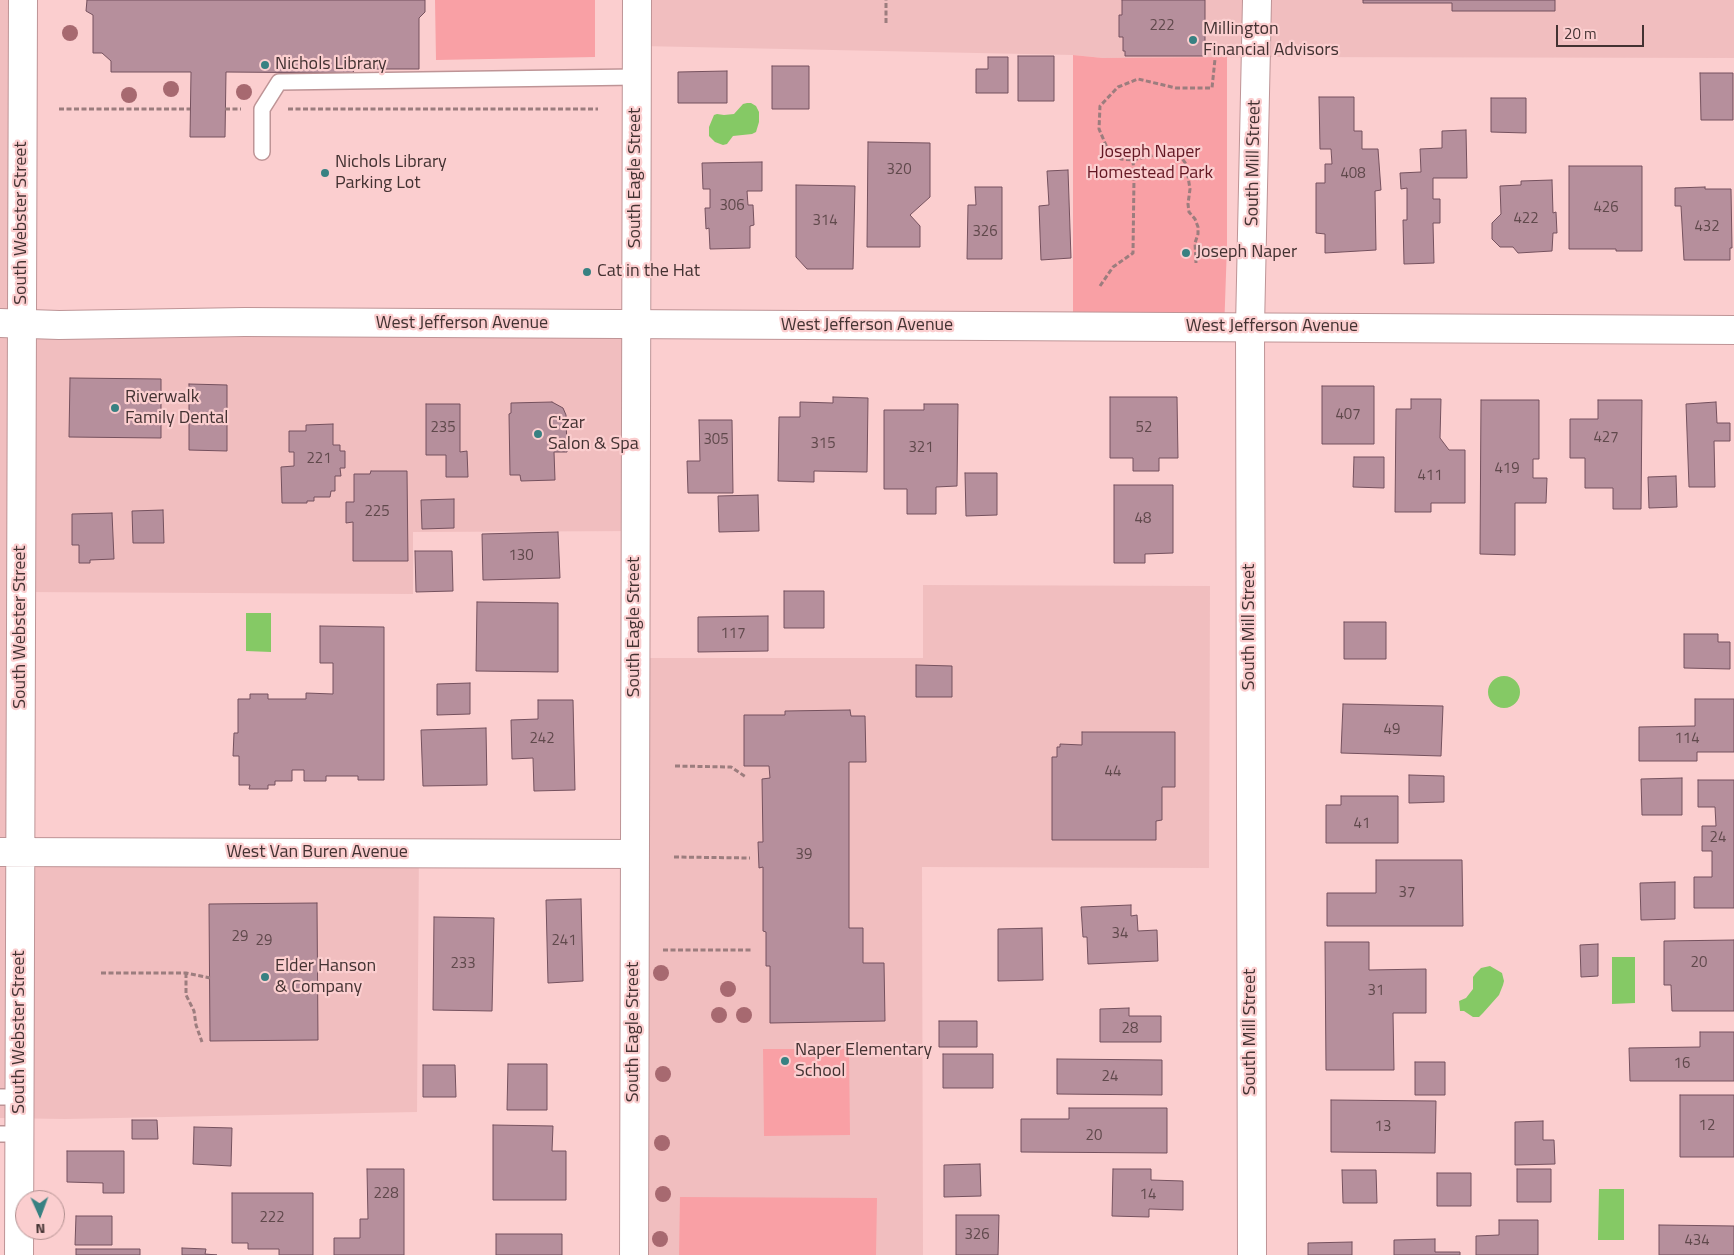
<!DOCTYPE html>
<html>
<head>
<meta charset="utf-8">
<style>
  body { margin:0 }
  #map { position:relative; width:1734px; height:1255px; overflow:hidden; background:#fbcecf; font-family:"Titillium Web",sans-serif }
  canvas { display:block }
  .north { position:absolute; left:15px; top:1190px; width:50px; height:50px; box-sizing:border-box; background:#fbcecf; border:1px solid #b19090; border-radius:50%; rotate:178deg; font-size:14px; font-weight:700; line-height:20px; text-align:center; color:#433232 }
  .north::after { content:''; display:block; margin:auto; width:18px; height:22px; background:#388182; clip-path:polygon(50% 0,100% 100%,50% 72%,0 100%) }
  .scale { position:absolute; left:1556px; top:25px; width:88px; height:22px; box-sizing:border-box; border:2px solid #433232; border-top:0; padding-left:6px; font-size:15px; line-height:18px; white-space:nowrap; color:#433232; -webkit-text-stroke:4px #fbcecf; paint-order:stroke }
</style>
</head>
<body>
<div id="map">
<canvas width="1734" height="1255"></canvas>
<div class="north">N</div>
<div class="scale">20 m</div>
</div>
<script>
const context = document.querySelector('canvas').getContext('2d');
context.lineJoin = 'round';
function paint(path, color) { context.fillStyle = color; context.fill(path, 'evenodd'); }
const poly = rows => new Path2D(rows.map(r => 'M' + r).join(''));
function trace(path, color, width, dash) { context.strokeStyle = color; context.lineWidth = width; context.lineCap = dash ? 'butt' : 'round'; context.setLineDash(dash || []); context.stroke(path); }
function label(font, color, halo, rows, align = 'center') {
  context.font = font + ' "Titillium Web",sans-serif'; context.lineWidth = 4.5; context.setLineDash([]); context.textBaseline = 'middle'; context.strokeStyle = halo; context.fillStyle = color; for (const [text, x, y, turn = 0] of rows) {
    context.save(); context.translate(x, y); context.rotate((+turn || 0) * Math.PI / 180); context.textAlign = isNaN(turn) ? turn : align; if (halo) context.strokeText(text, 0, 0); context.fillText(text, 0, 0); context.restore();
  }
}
paint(poly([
  [0,0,15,0,22,327,642,330,643,531,413,532,413,594,22,592,20,853,419,846,417,1112,65,1119,0,1118],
  [641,0,1734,0,1734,58,1283,57,1103,58,1073,55,641,46],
  [923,585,1210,586,1209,868,922,867,923,1255,648,1255,649,658,923,658]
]), '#f1bebf');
paint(poly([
  [435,0,595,0,595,57,436,60],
  [1073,55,1103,58,1227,57,1227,245,1224,332,1073,331],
  [763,1049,849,1049,850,1135,764,1136],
  [680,1197,877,1198,876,1255,679,1255]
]), '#f9a0a5');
paint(poly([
  [747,103,751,103,756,106,759,112,759,122,756,132,752,134,733,136,727,144,723,145,715,142,709,136,709,127,714,115,717,114,724,115,734,114,743,104],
  [246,613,271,613,271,652,246,651],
  '1488 692a16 16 0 1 1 32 0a16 16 0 1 1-32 0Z',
  [1612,957,1635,957,1635,1003,1612,1004],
  [1490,966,1502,973,1504,981,1503,985,1499,995,1483,1013,1479,1017,1473,1017,1464,1011,1460,1011,1459,1001,1466,998,1473,989,1473,977,1476,973,1481,968],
  [1599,1189,1624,1189,1624,1240,1598,1240]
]), '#85c965');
const building = poly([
  [87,0,425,0,425,12,419,18,419,69,354,69,353,73,226,72,225,137,190,137,191,72,111,72,111,61,102,53,93,53,93,15,86,11,87,0],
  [1122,0,1205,0,1205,56,1125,56,1125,51,1123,51,1123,37,1119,37,1119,15,1122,15,1122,0],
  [1363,0,1555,0,1555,11,1452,11,1452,3,1363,3,1363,0],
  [1018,56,1054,56,1054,101,1018,101,1018,56],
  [988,57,1008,57,1008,93,976,93,976,69,988,69,988,57],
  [772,66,809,66,809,109,772,109,772,66],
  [727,71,727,103,678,103,678,72,727,71],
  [1700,73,1733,73,1733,120,1701,120,1700,73],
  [1319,97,1354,97,1354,131,1362,131,1362,149,1378,149,1381,190,1375,191,1376,250,1325,253,1325,234,1316,233,1316,183,1325,183,1325,164,1332,164,1331,149,1320,149,1319,97],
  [1491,98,1526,98,1526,133,1491,132,1491,98],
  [1466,130,1467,178,1433,178,1433,199,1440,199,1440,223,1433,223,1434,263,1404,264,1403,220,1407,220,1407,188,1401,189,1400,173,1421,172,1420,149,1442,148,1442,131,1466,130],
  [868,142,930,143,930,197,910,215,920,226,920,247,867,247,868,142],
  [762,162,762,191,747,191,748,205,753,205,754,225,750,226,750,248,710,249,709,228,706,229,705,208,710,208,710,189,703,189,702,163,762,162],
  [1569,166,1642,166,1642,251,1616,251,1616,249,1569,249,1569,166],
  [1068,170,1071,258,1041,260,1039,206,1049,205,1047,171,1068,170],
  [1552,180,1553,213,1556,212,1557,233,1553,233,1552,251,1518,253,1513,247,1500,247,1492,239,1492,223,1501,214,1500,186,1521,185,1521,181,1552,180],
  [796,185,855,186,853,269,807,269,796,257,796,185],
  [975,187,1002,187,1002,259,967,259,968,205,976,205,975,187],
  [1705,187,1705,189,1731,189,1732,248,1730,248,1730,260,1684,260,1681,206,1675,206,1675,188,1705,187],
  [70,378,161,379,161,438,69,437,70,378],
  [189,384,227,385,227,451,189,450,189,384],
  [1322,386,1374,386,1374,444,1322,444,1322,386],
  [833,397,868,398,867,472,814,471,814,482,778,481,779,417,800,417,800,402,833,403,833,397],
  [1110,397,1177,397,1178,458,1159,458,1159,471,1133,471,1133,458,1110,458,1110,397],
  [1411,399,1441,399,1440,438,1449,450,1465,450,1465,503,1431,503,1431,512,1395,512,1396,409,1411,409,1411,399],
  [1481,400,1539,400,1539,459,1533,459,1533,478,1547,478,1546,503,1515,503,1515,555,1480,554,1481,400],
  [1598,400,1642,400,1641,509,1613,509,1613,488,1585,488,1585,458,1570,458,1570,419,1598,419,1598,400],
  [552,402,563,408,566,415,567,452,554,452,555,480,521,481,520,475,510,475,509,414,511,413,511,403,552,402],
  [1716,402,1717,423,1730,423,1730,441,1714,441,1715,487,1689,487,1686,404,1716,402],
  [426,404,460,404,460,452,467,451,468,477,446,477,446,455,426,455,426,404],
  [924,404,958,404,957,486,936,487,936,514,907,514,907,489,884,489,884,410,924,410,924,404],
  [699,420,732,420,733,493,688,493,687,461,700,461,699,420],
  [333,424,333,445,340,445,340,451,345,451,345,468,340,468,341,476,335,476,335,491,331,491,330,497,314,497,314,501,307,501,307,503,282,503,281,467,294,466,294,452,289,452,289,431,306,431,306,425,333,424],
  [1354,457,1384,457,1384,488,1353,487,1354,457],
  [371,471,407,471,408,561,353,561,353,522,346,523,346,502,354,502,354,474,370,474,371,471],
  [965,473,997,473,997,515,966,516,965,473],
  [1676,476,1677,507,1649,508,1648,477,1676,476],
  [1114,485,1173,485,1173,553,1145,554,1145,563,1114,563,1114,485],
  [758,495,759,531,719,532,718,496,758,495],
  [454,499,454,528,422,529,421,500,454,499],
  [163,510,164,543,133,543,132,511,163,510],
  [112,513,114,559,90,560,90,563,79,563,79,545,72,545,72,514,112,513],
  [558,532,560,578,483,580,482,534,558,532],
  [415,551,452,551,453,591,416,592,415,551],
  [784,591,824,591,824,628,784,628,784,591],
  [477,602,558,603,558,672,476,671,477,602],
  [768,616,768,651,698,652,698,617,768,616],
  [1344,622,1386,622,1386,659,1344,659,1344,622],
  [320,626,384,627,384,780,358,780,358,776,326,776,326,781,304,781,304,770,292,770,292,781,275,781,275,785,268,785,268,789,249,789,250,785,239,785,239,756,233,756,234,733,238,733,238,699,250,699,250,694,268,694,268,699,306,699,306,693,333,694,333,663,320,663,320,626],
  [1684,634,1718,634,1718,642,1730,642,1730,669,1684,668,1684,634],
  [916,665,952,666,952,697,916,697,916,665],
  [470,683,470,714,437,715,437,684,470,683],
  [1695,699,1734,699,1734,752,1697,752,1697,761,1639,761,1639,727,1695,726,1695,699],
  [538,700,573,700,575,790,534,791,533,758,512,759,511,720,538,719,538,700],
  [1343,704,1443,706,1441,756,1341,753,1343,704],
  [850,710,851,716,865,716,866,762,849,762,849,928,863,928,863,963,884,963,885,1021,770,1023,770,966,766,966,766,932,763,931,763,867,759,868,758,842,763,842,762,779,770,778,769,766,744,766,744,715,785,715,785,711,850,710],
  [486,728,487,785,423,786,421,730,486,728],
  [1082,732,1175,732,1175,787,1162,787,1162,820,1156,821,1156,840,1052,840,1052,757,1057,757,1057,747,1060,747,1060,744,1082,745,1082,732],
  [1409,775,1444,776,1444,802,1409,803,1409,775],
  [1682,778,1682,815,1642,815,1641,779,1682,778],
  [1698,780,1734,780,1734,908,1694,908,1694,877,1712,877,1712,851,1702,851,1702,826,1716,826,1715,807,1698,807,1698,780],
  [1341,796,1398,796,1398,843,1326,843,1326,805,1341,805,1341,796],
  [1376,860,1462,860,1463,926,1327,926,1327,893,1376,893,1376,860],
  [1675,882,1675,919,1641,920,1640,883,1675,882],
  [581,899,583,981,548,983,546,900,581,899],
  [317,903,318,1040,210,1041,209,904,317,903],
  [1131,905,1131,916,1137,915,1138,931,1157,930,1158,961,1088,964,1087,937,1083,937,1081,907,1131,905],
  [434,917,494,918,492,1011,433,1010,434,917],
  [1042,928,1043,980,998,981,998,929,1042,928],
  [1734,940,1734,1011,1672,1011,1671,985,1664,985,1664,941,1734,940],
  [1325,942,1369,942,1369,970,1426,969,1426,1013,1393,1013,1394,1070,1326,1070,1325,942],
  [1598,944,1598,976,1581,977,1580,945,1598,944],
  [1129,1008,1129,1016,1161,1016,1161,1042,1100,1042,1100,1009,1129,1008],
  [939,1021,977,1021,977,1047,939,1047,939,1021],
  [1700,1032,1734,1032,1734,1081,1630,1081,1629,1048,1700,1047,1700,1032],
  [943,1054,993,1054,993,1088,943,1088,943,1054],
  [1057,1059,1162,1060,1162,1095,1057,1094,1057,1059],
  [1415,1062,1445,1062,1445,1095,1415,1095,1415,1062],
  [508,1064,547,1064,547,1110,507,1110,508,1064],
  [423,1065,455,1065,456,1097,423,1097,423,1065],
  [1680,1095,1734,1095,1734,1157,1680,1157,1680,1095],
  [1331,1100,1436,1101,1435,1153,1331,1152,1331,1100],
  [1069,1108,1167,1108,1167,1153,1021,1152,1021,1119,1069,1119,1069,1108],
  [132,1120,157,1120,158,1139,132,1139,132,1120],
  [1543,1121,1543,1140,1554,1140,1555,1164,1515,1165,1515,1122,1543,1121],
  [493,1125,553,1126,552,1151,566,1151,566,1200,493,1200,493,1125],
  [194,1127,232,1128,231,1166,193,1164,194,1127],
  [67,1151,124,1151,124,1193,103,1193,103,1183,67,1182,67,1151],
  [980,1164,981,1196,944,1197,944,1165,980,1164],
  [367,1169,404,1169,404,1255,334,1255,334,1238,360,1238,360,1219,368,1219,367,1169],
  [1113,1169,1151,1169,1151,1180,1183,1181,1183,1210,1149,1209,1149,1217,1112,1216,1113,1169],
  [1517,1169,1551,1169,1551,1202,1517,1202,1517,1169],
  [1342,1170,1376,1170,1377,1203,1343,1203,1342,1170],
  [1437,1173,1471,1173,1471,1206,1437,1206,1437,1173],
  [232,1193,313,1193,313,1255,279,1255,279,1249,248,1249,248,1243,232,1243,232,1193],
  [956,1215,999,1215,998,1255,956,1255,956,1215],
  [76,1216,112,1216,112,1245,75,1245,76,1216],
  [1499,1220,1538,1220,1538,1255,1476,1255,1476,1236,1499,1235,1499,1220],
  [1659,1225,1734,1226,1734,1255,1659,1255,1659,1225],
  [496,1234,562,1234,562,1255,496,1255,496,1234],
  [1435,1239,1435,1252,1460,1252,1460,1255,1394,1255,1394,1240,1435,1239],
  [1352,1242,1352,1255,1308,1255,1308,1243,1352,1242],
  [182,1248,206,1249,205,1254,217,1255,182,1255,182,1248],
  [76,1249,140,1249,140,1255,76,1255,76,1249]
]);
paint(building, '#b68f9c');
trace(building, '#75515e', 1);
const service = poly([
  [262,152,262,109,279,82,636,77],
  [0,1097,20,1097],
  [0,1134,20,1134]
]);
const minor = poly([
  [0,852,634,854],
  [19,1255,23,0],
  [634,1255,637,0],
  [1252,1255,1250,327,1257,0]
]);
const tertiary = poly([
  [0,323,59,325,245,322,1734,330]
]);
trace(service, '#be9496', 18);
trace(minor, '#be9496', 30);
trace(tertiary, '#be9496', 30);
trace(poly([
  [886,23,886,0],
  [59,109,190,109],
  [225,109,241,109],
  [288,109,598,109],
  [1133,160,1164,153,1174,154,1181,157,1186,164,1190,189,1188,204,1189,212,1195,219,1198,227,1198,234,1195,243,1196,263],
  [1100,286,1113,267,1133,253,1134,177,1133,160,1121,159,1108,150,1099,129,1100,106,1118,87,1138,79,1176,88,1212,88,1215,59],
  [675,766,731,767,746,777],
  [674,857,750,858],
  [663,950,752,950],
  [101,973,186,973,210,978],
  [186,973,186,995,194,1011,196,1025,202,1042]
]), '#9c7d7e', 3, [5, 2.5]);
trace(service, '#fff', 15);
trace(minor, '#fff', 28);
trace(tertiary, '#fff', 28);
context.fillStyle = '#a76970';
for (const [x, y] of [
  [70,33],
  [171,89],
  [244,92],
  [129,95],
  [661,973],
  [728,989],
  [719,1015],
  [744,1015],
  [663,1074],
  [662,1143],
  [663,1194],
  [660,1239]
]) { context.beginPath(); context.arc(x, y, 8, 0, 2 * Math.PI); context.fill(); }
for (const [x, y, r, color] of [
  [1193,40,5,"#388182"],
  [265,65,5,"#388182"],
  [325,173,5,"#388182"],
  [1186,253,5,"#388182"],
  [587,272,5,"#388182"],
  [115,408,5,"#388182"],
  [538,434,5,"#388182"],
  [265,977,5,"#388182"],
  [785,1061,5,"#388182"]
]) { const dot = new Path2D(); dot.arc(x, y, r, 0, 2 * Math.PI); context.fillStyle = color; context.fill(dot); trace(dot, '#fbcecf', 2); }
label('15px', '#60494c', null, [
  ["222",1162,26],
  ["320",899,170],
  ["408",1353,174],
  ["306",732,206],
  ["426",1606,208],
  ["422",1526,219],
  ["314",825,221],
  ["432",1707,227],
  ["326",985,232],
  ["407",1348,415],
  ["235",443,428],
  ["52",1144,428],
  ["427",1606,438],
  ["305",716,440],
  ["315",823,444],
  ["321",921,448],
  ["221",319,459],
  ["419",1507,469],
  ["411",1430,476],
  ["225",377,512],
  ["48",1143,519],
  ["130",521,556],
  ["117",733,634],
  ["49",1392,730],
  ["242",542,739],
  ["114",1687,739],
  ["44",1113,772],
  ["41",1362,824],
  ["24",1718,838],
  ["39",804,855],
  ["37",1407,893],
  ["34",1120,934],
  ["29",240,937],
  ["29",264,941],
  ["241",564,941],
  ["20",1699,963],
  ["233",463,964],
  ["31",1376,991],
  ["28",1130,1029],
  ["16",1682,1064],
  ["24",1110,1077],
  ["12",1707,1126],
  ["13",1383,1127],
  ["20",1094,1136],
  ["228",386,1194],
  ["14",1148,1195],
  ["222",272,1218],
  ["326",977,1235],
  ["434",1697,1241]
]);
label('18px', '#433232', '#fbcecf', [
  ["Millington",1203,30],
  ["Financial Advisors",1203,51],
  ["Nichols Library",275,65],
  ["Nichols Library",335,163],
  ["Parking Lot",335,184],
  ["Joseph Naper",1196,253],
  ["Cat in the Hat",597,272],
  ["Riverwalk",125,398],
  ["Family Dental",125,419],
  ["C'zar",548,424],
  ["Salon & Spa",548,445],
  ["Elder Hanson",275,967],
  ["& Company",275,988],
  ["Naper Elementary",795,1051],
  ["School",795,1072]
], 'left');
label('18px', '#631723', '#fbcecf', [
  ["Joseph Naper",1150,153],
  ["Homestead Park",1150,174]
]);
label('18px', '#433232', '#fbcecf', [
  ["South Mill Street",1254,163,-89],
  ["South Eagle Street",636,178,-90],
  ["South Webster Street",22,223,-90],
  ["West Jefferson Avenue",462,324],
  ["West Jefferson Avenue",867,326],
  ["West Jefferson Avenue",1272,327],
  ["South Webster Street",21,627,-90],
  ["South Eagle Street",635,627,-90],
  ["South Mill Street",1250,627,-90],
  ["West Van Buren Avenue",317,853],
  ["South Webster Street",20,1032,-90],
  ["South Eagle Street",634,1032,-90],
  ["South Mill Street",1251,1032,-90]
]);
</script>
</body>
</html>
